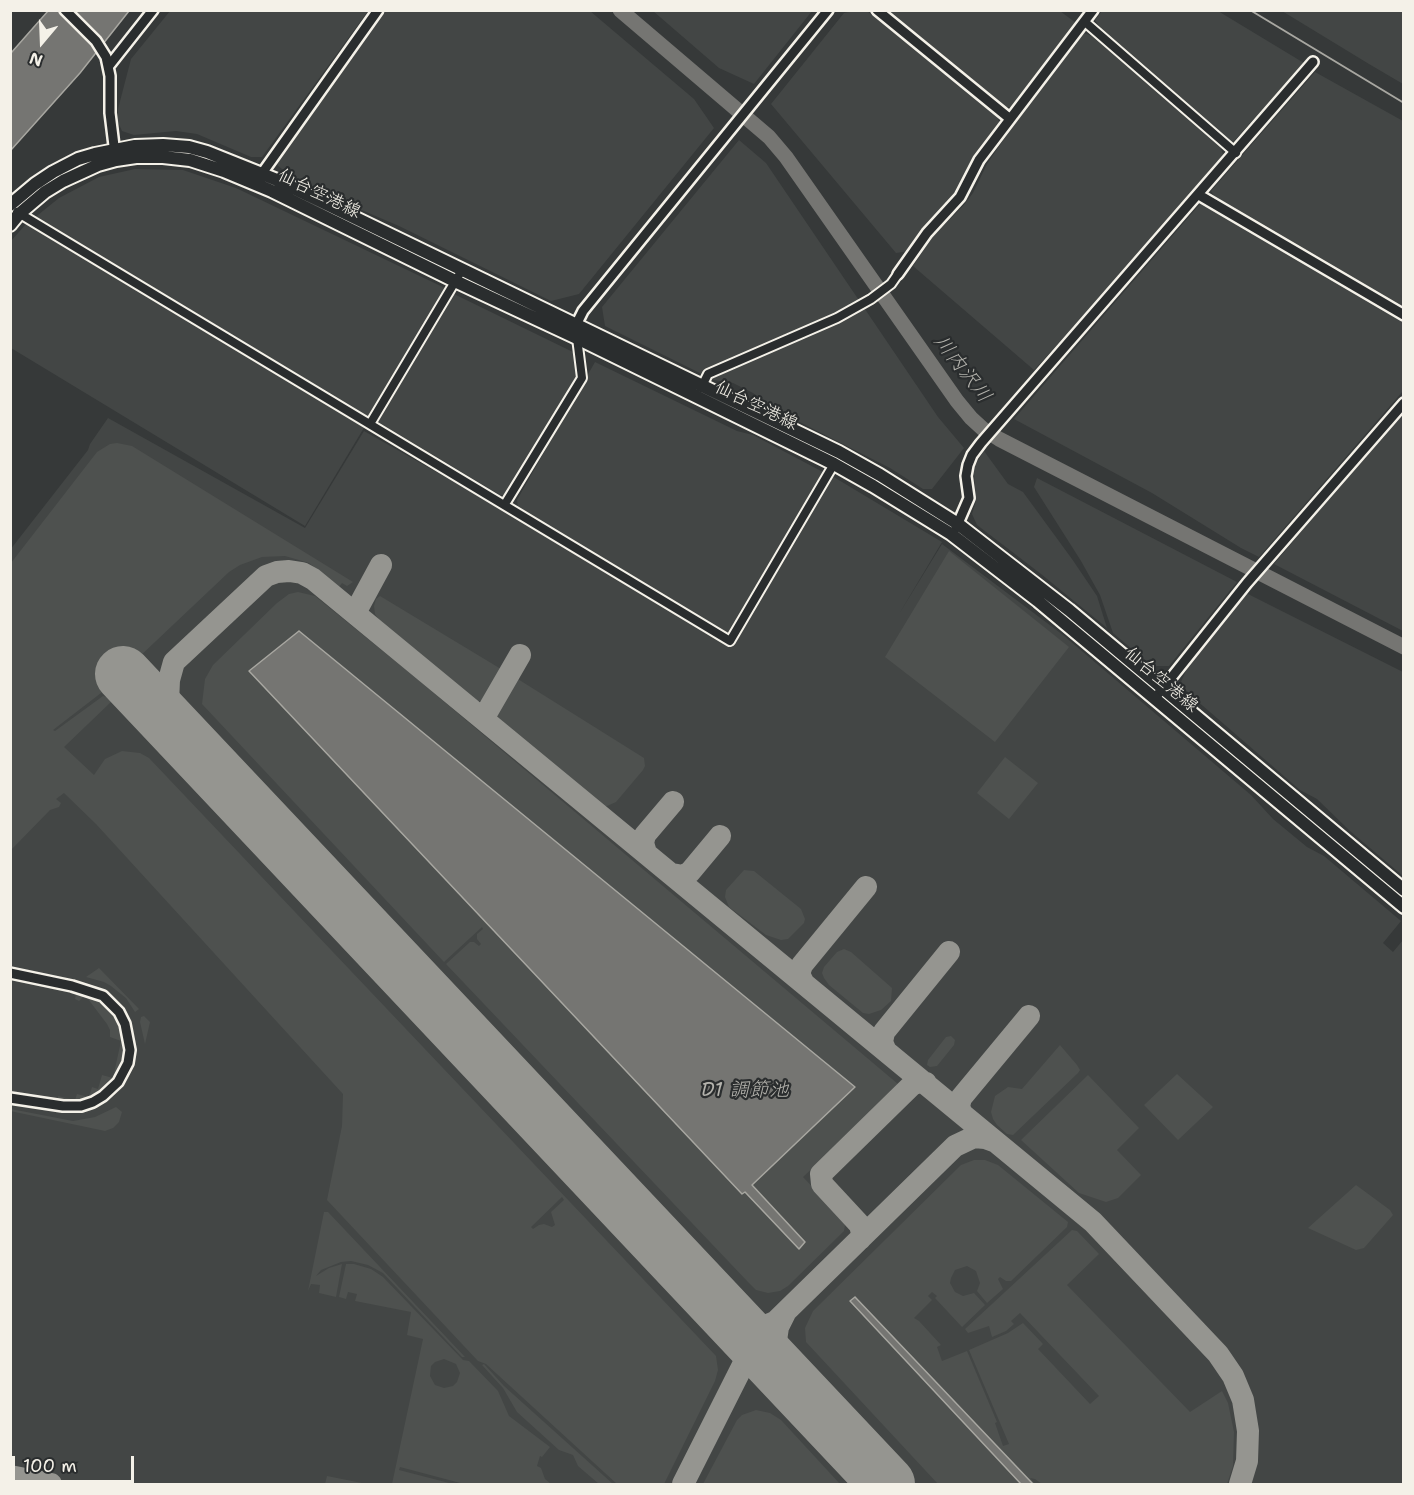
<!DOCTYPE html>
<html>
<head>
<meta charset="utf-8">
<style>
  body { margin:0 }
  #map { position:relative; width:1414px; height:1495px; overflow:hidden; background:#363939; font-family:"Shantell Sans",sans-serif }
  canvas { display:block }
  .frame { position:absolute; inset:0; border:12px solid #f4f1e8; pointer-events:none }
  .north { position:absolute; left:12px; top:12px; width:60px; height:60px; -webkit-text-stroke:4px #2a2d2e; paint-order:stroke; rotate:199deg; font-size:16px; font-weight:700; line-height:24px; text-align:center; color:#f4f1e8 }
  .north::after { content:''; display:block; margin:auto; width:21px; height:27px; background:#f4f1e8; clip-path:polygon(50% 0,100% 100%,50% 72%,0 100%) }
  .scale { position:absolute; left:12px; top:1456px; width:122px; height:27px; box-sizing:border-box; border:3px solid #f4f1e8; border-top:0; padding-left:8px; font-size:18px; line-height:21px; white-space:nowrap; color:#f4f1e8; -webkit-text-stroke:4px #2a2d2e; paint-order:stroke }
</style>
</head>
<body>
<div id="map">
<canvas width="1414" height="1495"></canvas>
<div class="frame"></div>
<div class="north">N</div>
<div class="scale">100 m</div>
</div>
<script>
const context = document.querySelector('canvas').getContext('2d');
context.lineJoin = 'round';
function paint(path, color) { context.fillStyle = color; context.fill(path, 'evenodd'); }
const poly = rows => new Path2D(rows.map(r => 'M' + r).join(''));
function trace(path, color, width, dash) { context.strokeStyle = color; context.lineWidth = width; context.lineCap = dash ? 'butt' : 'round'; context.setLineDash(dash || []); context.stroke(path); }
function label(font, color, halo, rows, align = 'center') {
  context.font = font + ' "Shantell Sans","Klee One",sans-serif'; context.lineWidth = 4.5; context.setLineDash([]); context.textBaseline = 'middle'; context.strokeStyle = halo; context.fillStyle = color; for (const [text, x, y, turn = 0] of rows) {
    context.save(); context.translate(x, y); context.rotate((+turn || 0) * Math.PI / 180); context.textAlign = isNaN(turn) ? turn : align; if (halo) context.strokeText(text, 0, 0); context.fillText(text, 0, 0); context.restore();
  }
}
paint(poly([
  [170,11,170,10,368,11,262,157,251,157,197,134,176,131,134,135,122,131,117,120,118,109,131,59],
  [386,11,590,11,694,99,714,128,579,294,551,301,399,226,343,202,288,174,276,164],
  [653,11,812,11,754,84,719,68],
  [854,11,867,11,997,116,1000,124,976,158,956,193,929,223,909,251,896,253,771,104,844,13],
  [888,11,1060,11,1076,23,1012,107,1006,107],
  [1102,11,1218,11,1304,63,1233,142,1212,127,1104,33,1095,20],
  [1282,11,1403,11,1403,84,1369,64],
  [1084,33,1092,36,1172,105,1221,148,1223,155,1101,297,1034,370,913,266,933,236,963,206,973,193,987,164,1015,123,1049,76],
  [1315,72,1403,121,1403,309,1218,202,1211,191],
  [739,140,766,163,938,417,964,448,932,489,923,489,890,468,772,408,753,393,733,383,714,380,605,326,602,307],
  [135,169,183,170,236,188,447,289,369,419,33,219,59,198,99,177],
  [1200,204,1207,205,1403,319,1403,391,1259,557,1241,548,1152,493,1014,419],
  [26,224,365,426,305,526,11,348,11,241],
  [454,294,575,353,577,375,506,495,500,495,378,422],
  [595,362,737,431,753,435,823,472,729,634,518,508,517,500],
  [1403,411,1404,631,1403,631,1274,564],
  [108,418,305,528,364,431,484,499,731,646,832,476,942,542,899,614,942,544,1063,635,1251,795,1273,819,1307,847,1324,856,1401,921,1383,943,1393,952,1403,940,1403,1484,11,1484,10,550,88,450,90,444],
  [984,451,1008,484,1023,492,1072,559,1097,596,1107,628,1041,574,977,525,972,514,976,501,974,473,975,465],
  [1037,478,1237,582,1169,666,1152,666,1113,633,1100,595,1081,561,1034,487],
  [1246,593,1403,672,1403,876,1350,831,1317,799,1300,790,1188,693,1181,682,1188,666]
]), '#434645');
paint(poly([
  [117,443,132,446,353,582,347,586,342,583,339,587,309,563,285,556,262,557,240,565,229,572,101,693,53,730,55,731,103,696,107,697,112,701,64,747,94,775,105,759,122,751,140,753,149,758,716,1356,718,1370,715,1381,664,1484,617,1484,486,1364,478,1361,327,1200,342,1126,343,1094,96,824,64,793,56,799,61,803,59,807,50,810,11,850,11,563,97,452,110,444],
  [562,1197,564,1200,551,1212,555,1225,552,1227,544,1224,539,1225,533,1229,531,1227],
  [949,551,1069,647,995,742,885,657],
  [298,592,315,596,416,678,898,1084,897,1088,803,1177,843,1219,845,1225,844,1231,788,1286,780,1291,768,1293,756,1290,748,1282,446,964,470,942,474,942,479,946,481,944,477,939,477,934,483,929,482,927,444,962,202,704,205,679,213,665,277,603,289,594],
  [249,670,854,1087,752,1185,805,1243,798,1248,745,1192,742,1194],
  [380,596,501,669,501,674,487,698,482,701,477,701,379,620,375,614,374,606,376,599],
  [513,676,644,758,645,766,643,770,616,802,607,806,602,806,496,718,493,713,494,708],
  [1005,757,1038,783,1009,819,977,793],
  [744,870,754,871,801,909,805,919,804,923,788,939,781,940,766,935,729,907,725,897,726,890],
  [844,949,851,952,892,988,891,1001,881,1010,869,1014,863,1013,829,985,824,978,822,973,824,967,837,952],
  [99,968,139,1009,135,1012,126,998,111,986,104,982,86,977],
  [10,977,77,992,94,998,109,1010,121,1028,124,1049,119,1069,114,1078,106,1087,96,1094,89,1097,76,1101,66,1101,39,1098,11,1092,11,1090,57,1100,58,1096,75,1100,77,1094,89,1097,92,1087,98,1089,102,1075,113,1078,121,1041,110,1037,110,1030,107,1024,85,995,79,1001,75,999,76,994,11,980],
  [144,1016,150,1022,145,1044,140,1022,141,1017],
  [951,1036,955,1040,954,1045,937,1066,930,1067,927,1065,928,1060,946,1037],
  [1060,1045,1077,1065,1080,1070,1078,1073,1013,1135,1007,1134,997,1125,993,1119,991,1112,995,1096,1008,1087,1022,1089],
  [1177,1074,1213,1107,1178,1140,1144,1105],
  [1088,1075,1139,1128,1117,1150,1141,1175,1118,1198,1106,1202,1079,1193,1021,1140],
  [116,1107,122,1112,119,1122,113,1128,105,1131,10,1111,11,1109,73,1121,95,1117],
  [974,1160,985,1160,998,1165,1068,1222,1067,1227,1011,1281,1006,1281,1000,1277,998,1279,1003,1289,987,1303,977,1291,980,1283,976,1271,967,1266,955,1270,951,1278,950,1283,955,1292,963,1296,974,1293,985,1305,962,1327,935,1298,937,1296,932,1292,928,1296,932,1300,914,1318,919,1321,941,1345,937,1347,942,1361,967,1351,997,1422,995,1423,1003,1446,1009,1444,969,1350,1008,1333,1023,1323,1043,1344,1038,1349,1090,1404,1099,1396,1020,1313,1011,1321,1014,1324,1006,1331,992,1337,989,1326,968,1333,965,1329,1072,1230,1077,1231,1099,1254,1067,1285,1190,1412,1222,1391,1228,1403,1234,1432,1233,1466,1227,1484,1042,1484,1035,1479,1030,1478,1035,1484,1033,1484,855,1297,850,1302,1021,1484,938,1484,806,1342,805,1328,813,1311,961,1165],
  [1356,1185,1390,1210,1393,1215,1364,1248,1356,1250,1308,1228],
  [324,1212,328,1212,465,1357,462,1357,383,1273,368,1265,351,1261,341,1262,321,1270,316,1276,329,1268,342,1264,336,1297,319,1293,320,1285,311,1284,308,1291],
  [346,1264,354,1264,371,1269,383,1277,463,1360,469,1361,498,1391,509,1416,550,1447,542,1457,540,1456,537,1466,541,1468,545,1479,551,1484,464,1484,400,1467,399,1470,453,1484,392,1484,423,1339,407,1335,411,1312,355,1301,357,1294,348,1292,346,1299,339,1297],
  [444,1359,456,1364,460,1373,457,1382,453,1386,444,1388,435,1385,430,1376,431,1366,435,1362],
  [484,1364,504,1386,613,1484,599,1484,578,1466,573,1455,559,1450,517,1412,503,1388,482,1365],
  [756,1410,770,1413,781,1420,840,1484,703,1484,737,1420,742,1415],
  [327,1476,367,1484,325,1484]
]), '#4e514f');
const water = poly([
  [48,11,129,11,80,73,11,150,11,53,48,11],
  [299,631,855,1087,752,1185,805,1242,799,1249,745,1192,742,1194,249,671,299,631],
  [855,1297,1033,1484,1021,1484,850,1301,855,1297]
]);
paint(water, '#757572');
trace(water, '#a8a7a1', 1.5);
trace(poly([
  [1250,10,1404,103]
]), '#a8a7a1', 2);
trace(poly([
  [620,10,769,137,786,157,957,401,971,418,983,429,999,439,1404,647]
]), '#757572', 15);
trace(poly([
  [355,613,381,565],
  [483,719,520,655],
  [177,730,171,719,168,703,169,680,174,662,266,576,277,572,289,571,302,573,313,579,1093,1222,1218,1354,1233,1376,1243,1400,1248,1431,1247,1461,1240,1484],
  [646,853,643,843,645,835,673,802],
  [672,874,683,876,690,872,720,836],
  [803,982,799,974,802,965,866,887],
  [885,1049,882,1042,884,1032,949,952],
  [961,1112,959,1106,961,1098,1029,1016],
  [860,1239,862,1233,860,1225,822,1184,821,1174,912,1085,919,1082,926,1083],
  [785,1313,778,1327,775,1347,778,1363,788,1380],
  [730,1319,742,1325,755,1328,763,1327,775,1322,955,1146,974,1137,985,1138,996,1142],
  [10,1476,51,1484],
  [683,1484,746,1359,747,1343,740,1329]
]), '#959590', 22);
trace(poly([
  [123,674,887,1484]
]), '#959590', 56);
const minor = poly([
  [1085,22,1236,153],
  [17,212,730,641,834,464],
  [701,388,708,374,837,318,871,299,891,284,898,274],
  [370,424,462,270],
  [505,504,582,378,577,338]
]);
const tertiary = poly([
  [65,10,96,41,106,57,110,76,110,113,115,154],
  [877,10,1009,118],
  [108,67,153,10],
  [258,179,378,10],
  [1199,195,1404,315],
  [898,274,927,233,960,197,979,160,1093,10],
  [577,330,576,325,583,311,828,10],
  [956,528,969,498,966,476,968,465,972,455,981,443,1313,62],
  [1155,698,1247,583,1404,403],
  [10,973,72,986,103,996,119,1012,125,1024,130,1050,128,1063,118,1082,103,1096,93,1102,81,1106,63,1106,10,1098]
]);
const primary = poly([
  [10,205,35,184,53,172,78,159,95,154,135,146,163,145,189,147,207,152,277,180,839,452,880,475,958,524,1069,610,1404,890],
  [10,225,19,214,45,192,63,181,98,165,116,160,136,157,163,157,190,160,224,171,272,191,455,281,577,338,834,464,873,486,951,534,1038,601,1404,907]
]);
trace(minor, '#f4f1e8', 12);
trace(tertiary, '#f4f1e8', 14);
trace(primary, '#f4f1e8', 16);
trace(minor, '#2a2d2e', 8);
trace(tertiary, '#2a2d2e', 9);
trace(primary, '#2a2d2e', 12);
label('18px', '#f4f1e8', '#2a2d2e', [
  ["仙台空港線",319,194,26],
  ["仙台空港線",756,406,26],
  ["仙台空港線",1161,680,40]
]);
label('italic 20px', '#b4b3ad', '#2a2d2e', [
  ["川内沢川",962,369,52],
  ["D1 調節池",745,1091]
]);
</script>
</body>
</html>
